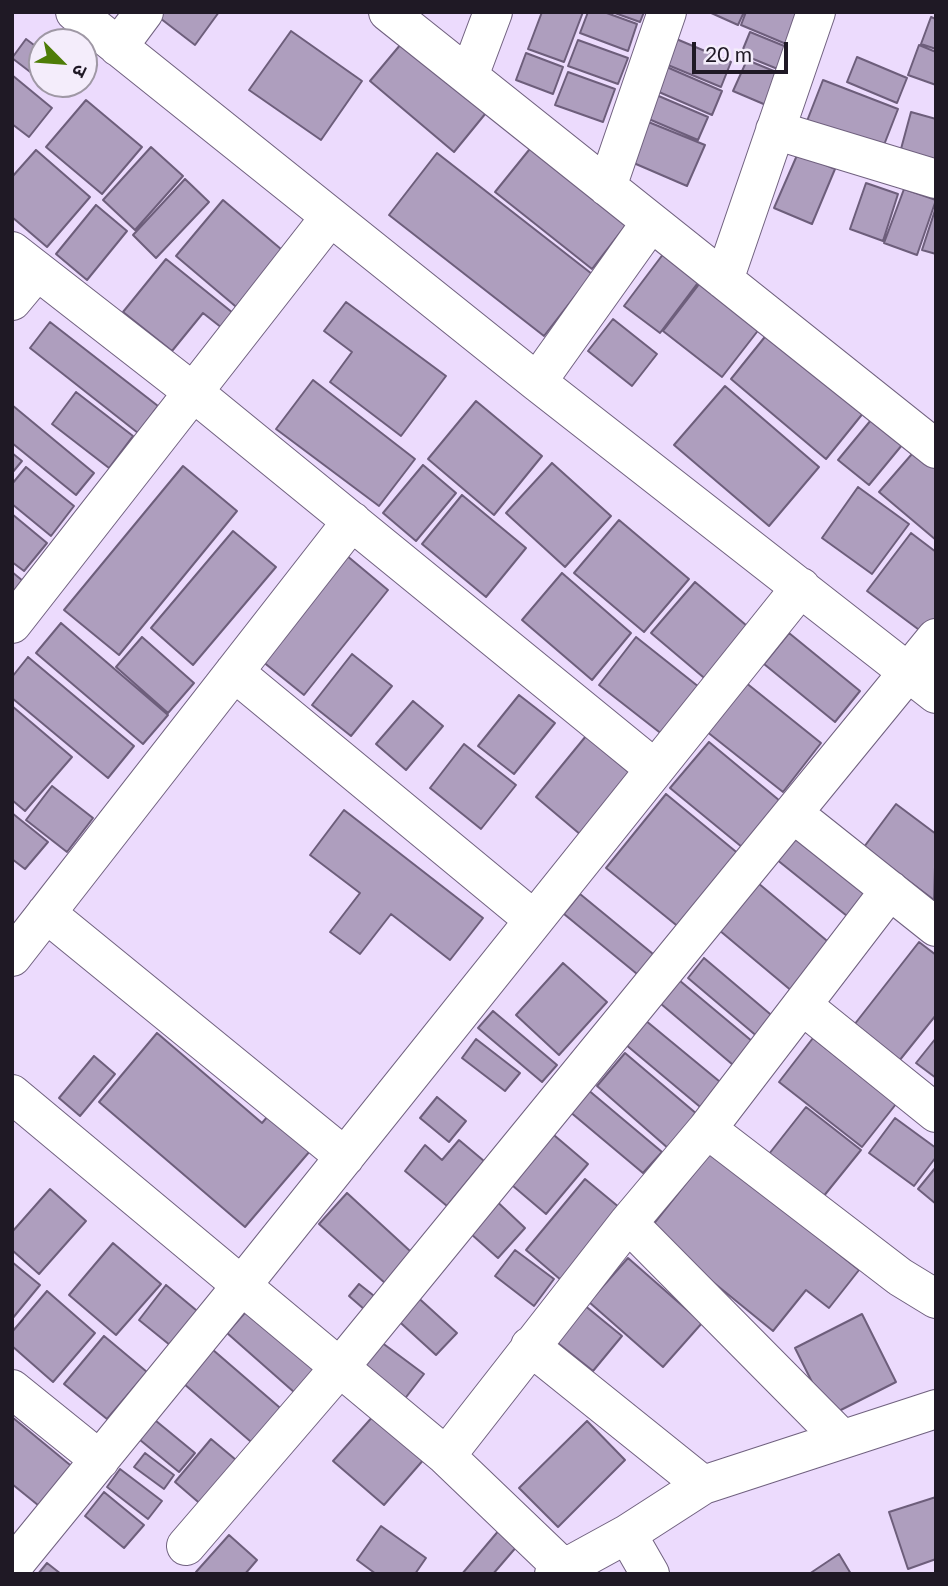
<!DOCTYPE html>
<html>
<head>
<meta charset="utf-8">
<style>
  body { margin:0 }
  #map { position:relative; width:948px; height:1586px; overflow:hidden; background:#ecdbfd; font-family:Lato,"Noto Sans Devanagari",sans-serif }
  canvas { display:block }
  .frame { position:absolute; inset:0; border:14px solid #1f1925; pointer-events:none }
  .north { position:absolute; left:28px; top:28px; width:70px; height:70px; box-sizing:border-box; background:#f4edfb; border:2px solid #9f98a5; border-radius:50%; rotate:115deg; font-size:19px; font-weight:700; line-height:28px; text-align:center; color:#1f1925 }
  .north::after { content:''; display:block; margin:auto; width:24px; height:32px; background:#4e7d07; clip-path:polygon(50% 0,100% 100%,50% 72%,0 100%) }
  .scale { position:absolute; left:692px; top:42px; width:96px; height:32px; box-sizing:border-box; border:4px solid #1f1925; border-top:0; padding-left:9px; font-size:21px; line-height:24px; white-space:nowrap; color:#1f1925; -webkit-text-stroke:5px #f4edfb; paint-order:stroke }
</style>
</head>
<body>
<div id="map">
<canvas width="948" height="1586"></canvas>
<div class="frame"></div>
<div class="north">उ</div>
<div class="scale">20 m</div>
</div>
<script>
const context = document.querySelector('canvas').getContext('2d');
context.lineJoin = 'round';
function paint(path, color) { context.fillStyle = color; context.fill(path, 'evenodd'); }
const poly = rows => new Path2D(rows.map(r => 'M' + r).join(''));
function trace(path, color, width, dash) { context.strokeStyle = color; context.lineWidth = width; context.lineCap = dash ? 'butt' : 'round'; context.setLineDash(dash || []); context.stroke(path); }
const building = poly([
  [159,12,219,12,195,45,156,15,159,12],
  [542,12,583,12,564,62,528,49,542,12],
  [588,12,604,12,637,24,628,51,580,33,588,12],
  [612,12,644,12,640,22,612,12],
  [709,12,744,12,738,25,709,12],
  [746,12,810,12,798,49,741,25,746,12],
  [931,17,936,19,936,49,921,44,931,17],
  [291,31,362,81,321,140,249,90,291,31],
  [750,32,794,50,785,72,741,54,750,32],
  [406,38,490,108,454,152,370,81,406,38],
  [674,38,731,62,721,87,663,63,674,38],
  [26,39,42,51,42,81,12,58,26,39],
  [578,40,628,58,618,84,568,66,578,40],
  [919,45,936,52,936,85,908,75,919,45],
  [526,53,563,67,553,94,516,80,526,53],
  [857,57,907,78,897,103,847,82,857,57],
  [747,60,786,76,773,108,733,91,747,60],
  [662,65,722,91,712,115,652,89,662,65],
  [568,72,615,89,603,122,555,105,568,72],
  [12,75,52,108,29,137,12,124,12,75],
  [823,80,898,109,882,150,807,121,823,80],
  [46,84,73,84,63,97,46,84],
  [654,94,708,117,698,140,644,117,654,94],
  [86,100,142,147,102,194,46,147,86,100],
  [911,112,936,119,936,171,898,160,911,112],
  [646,121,705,145,687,186,629,161,646,121],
  [533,145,629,221,592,269,495,192,533,145],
  [151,147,183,176,135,230,103,200,151,147],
  [36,150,90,197,47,247,12,217,12,177,36,150],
  [437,153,592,274,544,336,389,215,437,153],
  [798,153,835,169,812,224,774,208,798,153],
  [185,179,209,202,156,258,133,235,185,179],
  [866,183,898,194,883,241,850,229,866,183],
  [904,189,936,200,917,255,884,243,904,189],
  [223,200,288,255,241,311,176,256,223,200],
  [96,205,127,231,87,280,56,254,96,205],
  [936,207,936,254,922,250,936,207],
  [670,245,706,272,660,333,624,306,670,245],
  [166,259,233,313,222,328,203,313,172,351,123,312,166,259],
  [700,283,760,328,722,377,663,331,700,283],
  [346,302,446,376,401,436,330,382,352,352,324,331,346,302],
  [613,319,657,354,632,386,588,351,613,319],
  [50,322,158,406,138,433,30,348,50,322],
  [768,333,864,412,826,459,731,379,768,333],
  [313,380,415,459,379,506,276,429,313,380],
  [725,386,819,467,769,526,674,445,725,386],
  [76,392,133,436,109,468,52,424,76,392],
  [476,401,542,456,494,515,428,459,476,401],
  [12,405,94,473,76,495,12,443,12,405],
  [876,414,907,439,869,485,838,460,876,414],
  [918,447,936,462,936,540,879,492,918,447],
  [12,453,22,461,12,473,12,453],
  [552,463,611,516,565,567,506,513,552,463],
  [423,465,456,493,416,541,383,513,423,465],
  [183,466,237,511,119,655,64,610,183,466],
  [26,467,74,506,51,536,12,504,12,484,26,467],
  [858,487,909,524,872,574,822,538,858,487],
  [462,495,526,548,486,597,422,544,462,495],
  [12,514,47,543,24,571,12,562,12,514],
  [619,520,689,579,644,632,574,573,619,520],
  [233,531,276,567,193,665,151,628,233,531],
  [911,533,936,552,936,630,930,638,867,591,911,533],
  [346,555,388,590,304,695,262,661,346,555],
  [12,572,23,581,12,594,12,572],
  [562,573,631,633,592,680,522,620,562,573],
  [695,582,753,631,709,682,651,633,695,582],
  [61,623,168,715,143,744,36,653,61,623],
  [789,633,860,691,835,722,764,664,789,633],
  [142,637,194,683,168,713,116,667,142,637],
  [636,637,709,695,672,742,599,685,636,637],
  [352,654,392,686,351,736,312,705,352,654],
  [28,657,134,746,108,778,12,698,12,677,28,657],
  [745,682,821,743,783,792,706,731,745,682],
  [519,695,555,723,514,774,478,746,519,695],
  [413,701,443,726,406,770,376,744,413,701],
  [12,706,72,757,25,811,12,800,12,706],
  [586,736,631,774,581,835,536,797,586,736],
  [709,742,786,806,748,852,670,788,709,742],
  [464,744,516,785,481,829,430,788,464,744],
  [52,786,93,818,67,852,26,820,52,786],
  [666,794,746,860,686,933,606,868,666,794],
  [896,804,936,834,934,900,864,847,896,804],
  [344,810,483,918,450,960,391,914,360,954,330,932,360,893,310,855,344,810],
  [12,813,48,842,25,869,12,859,12,813],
  [796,835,871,895,852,920,776,859,796,835],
  [758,883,832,945,793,992,719,930,758,883],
  [580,894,664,963,648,983,564,914,580,894],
  [919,942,936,955,936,1015,899,1061,854,1025,919,942],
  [704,958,776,1019,759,1038,688,978,704,958],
  [563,963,607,1002,559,1055,516,1015,563,963],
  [673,975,759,1047,739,1070,654,998,673,975],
  [493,1011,557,1065,542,1082,478,1028,493,1011],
  [645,1020,725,1086,705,1111,625,1044,645,1020],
  [157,1033,262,1123,268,1116,310,1151,245,1227,99,1102,157,1033],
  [813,1038,896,1104,862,1147,779,1082,813,1038],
  [936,1038,936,1078,916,1063,936,1038],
  [476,1039,520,1073,505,1091,462,1058,476,1039],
  [625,1053,698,1115,669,1149,597,1086,625,1053],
  [94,1056,115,1074,80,1116,59,1098,94,1056],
  [587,1089,662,1152,643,1173,569,1111,587,1089],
  [437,1097,466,1121,449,1142,420,1118,437,1097],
  [806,1107,861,1150,823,1197,769,1154,806,1107],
  [895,1118,936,1148,936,1157,914,1186,869,1153,895,1118],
  [548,1130,588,1164,546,1214,506,1180,548,1130],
  [459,1140,484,1161,447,1206,405,1171,425,1145,442,1160,459,1140],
  [711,1152,859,1270,829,1308,806,1290,773,1331,649,1230,711,1152],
  [936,1167,936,1204,918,1189,936,1167],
  [585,1179,620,1208,561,1280,526,1250,585,1179],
  [50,1189,86,1221,39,1274,12,1250,12,1232,50,1189],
  [347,1193,422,1262,395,1292,319,1224,347,1193],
  [489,1194,525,1228,498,1258,461,1225,489,1194],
  [113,1243,161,1284,116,1335,69,1295,113,1243],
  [515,1250,554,1279,534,1306,495,1276,515,1250],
  [628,1258,702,1323,663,1367,589,1302,628,1258],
  [12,1262,40,1285,12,1319,12,1262],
  [359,1284,383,1303,372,1316,349,1296,359,1284],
  [166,1285,208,1320,181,1354,139,1320,166,1285],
  [47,1291,95,1333,53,1382,12,1346,12,1332,47,1291],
  [413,1293,457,1333,436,1355,392,1315,413,1293],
  [578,1300,622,1336,593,1371,549,1336,578,1300],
  [251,1306,327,1372,303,1400,227,1333,251,1306],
  [862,1314,896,1382,829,1416,795,1348,862,1314],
  [104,1336,147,1372,107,1419,64,1384,104,1336],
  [381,1342,424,1374,400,1405,358,1373,381,1342],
  [205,1343,286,1413,257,1447,176,1377,205,1343],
  [375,1414,425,1458,384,1505,333,1461,375,1414],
  [150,1416,195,1453,179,1472,134,1435,150,1416],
  [12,1417,81,1474,49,1514,12,1484,12,1417],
  [587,1421,625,1460,558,1527,519,1488,587,1421],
  [211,1439,248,1470,211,1513,175,1482,211,1439],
  [145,1453,174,1475,164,1489,134,1467,145,1453],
  [120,1469,162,1501,148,1519,107,1487,120,1469],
  [104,1492,144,1525,124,1548,85,1516,104,1492],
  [936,1497,936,1559,908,1569,889,1512,936,1497],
  [381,1526,426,1558,415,1574,376,1574,357,1560,381,1526],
  [500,1529,518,1545,493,1574,462,1574,500,1529],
  [229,1535,257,1560,245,1574,198,1574,196,1572,229,1535],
  [839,1554,851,1574,809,1574,839,1554],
  [47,1563,61,1574,38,1574,47,1563]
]);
paint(building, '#ae9ebe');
trace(building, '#6d5e7b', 2);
const minor = poly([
  [75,12,537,382,936,694],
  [388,12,936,449],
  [118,47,144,12],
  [469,76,493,12],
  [775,130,936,179],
  [607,187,667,12],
  [12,251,193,392,655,769],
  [724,280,816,12],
  [12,301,37,271],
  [537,382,651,222],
  [12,624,330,217],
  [234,672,534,920],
  [794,814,936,927],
  [46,913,345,1157],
  [12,957,352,521],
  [802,1005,936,1113],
  [12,1094,446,1456,563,1568],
  [707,1129,900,1277,936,1299],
  [628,1223,841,1438],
  [530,1346,703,1485],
  [12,1389,100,1460],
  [446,1456,628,1223,707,1129,890,890],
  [627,1534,650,1574],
  [186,1546,340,1367,936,638],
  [12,1567,242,1285,801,587],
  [554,1574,627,1534,703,1485,936,1409]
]);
trace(minor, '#70617f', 40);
trace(minor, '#fff', 38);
</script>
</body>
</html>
